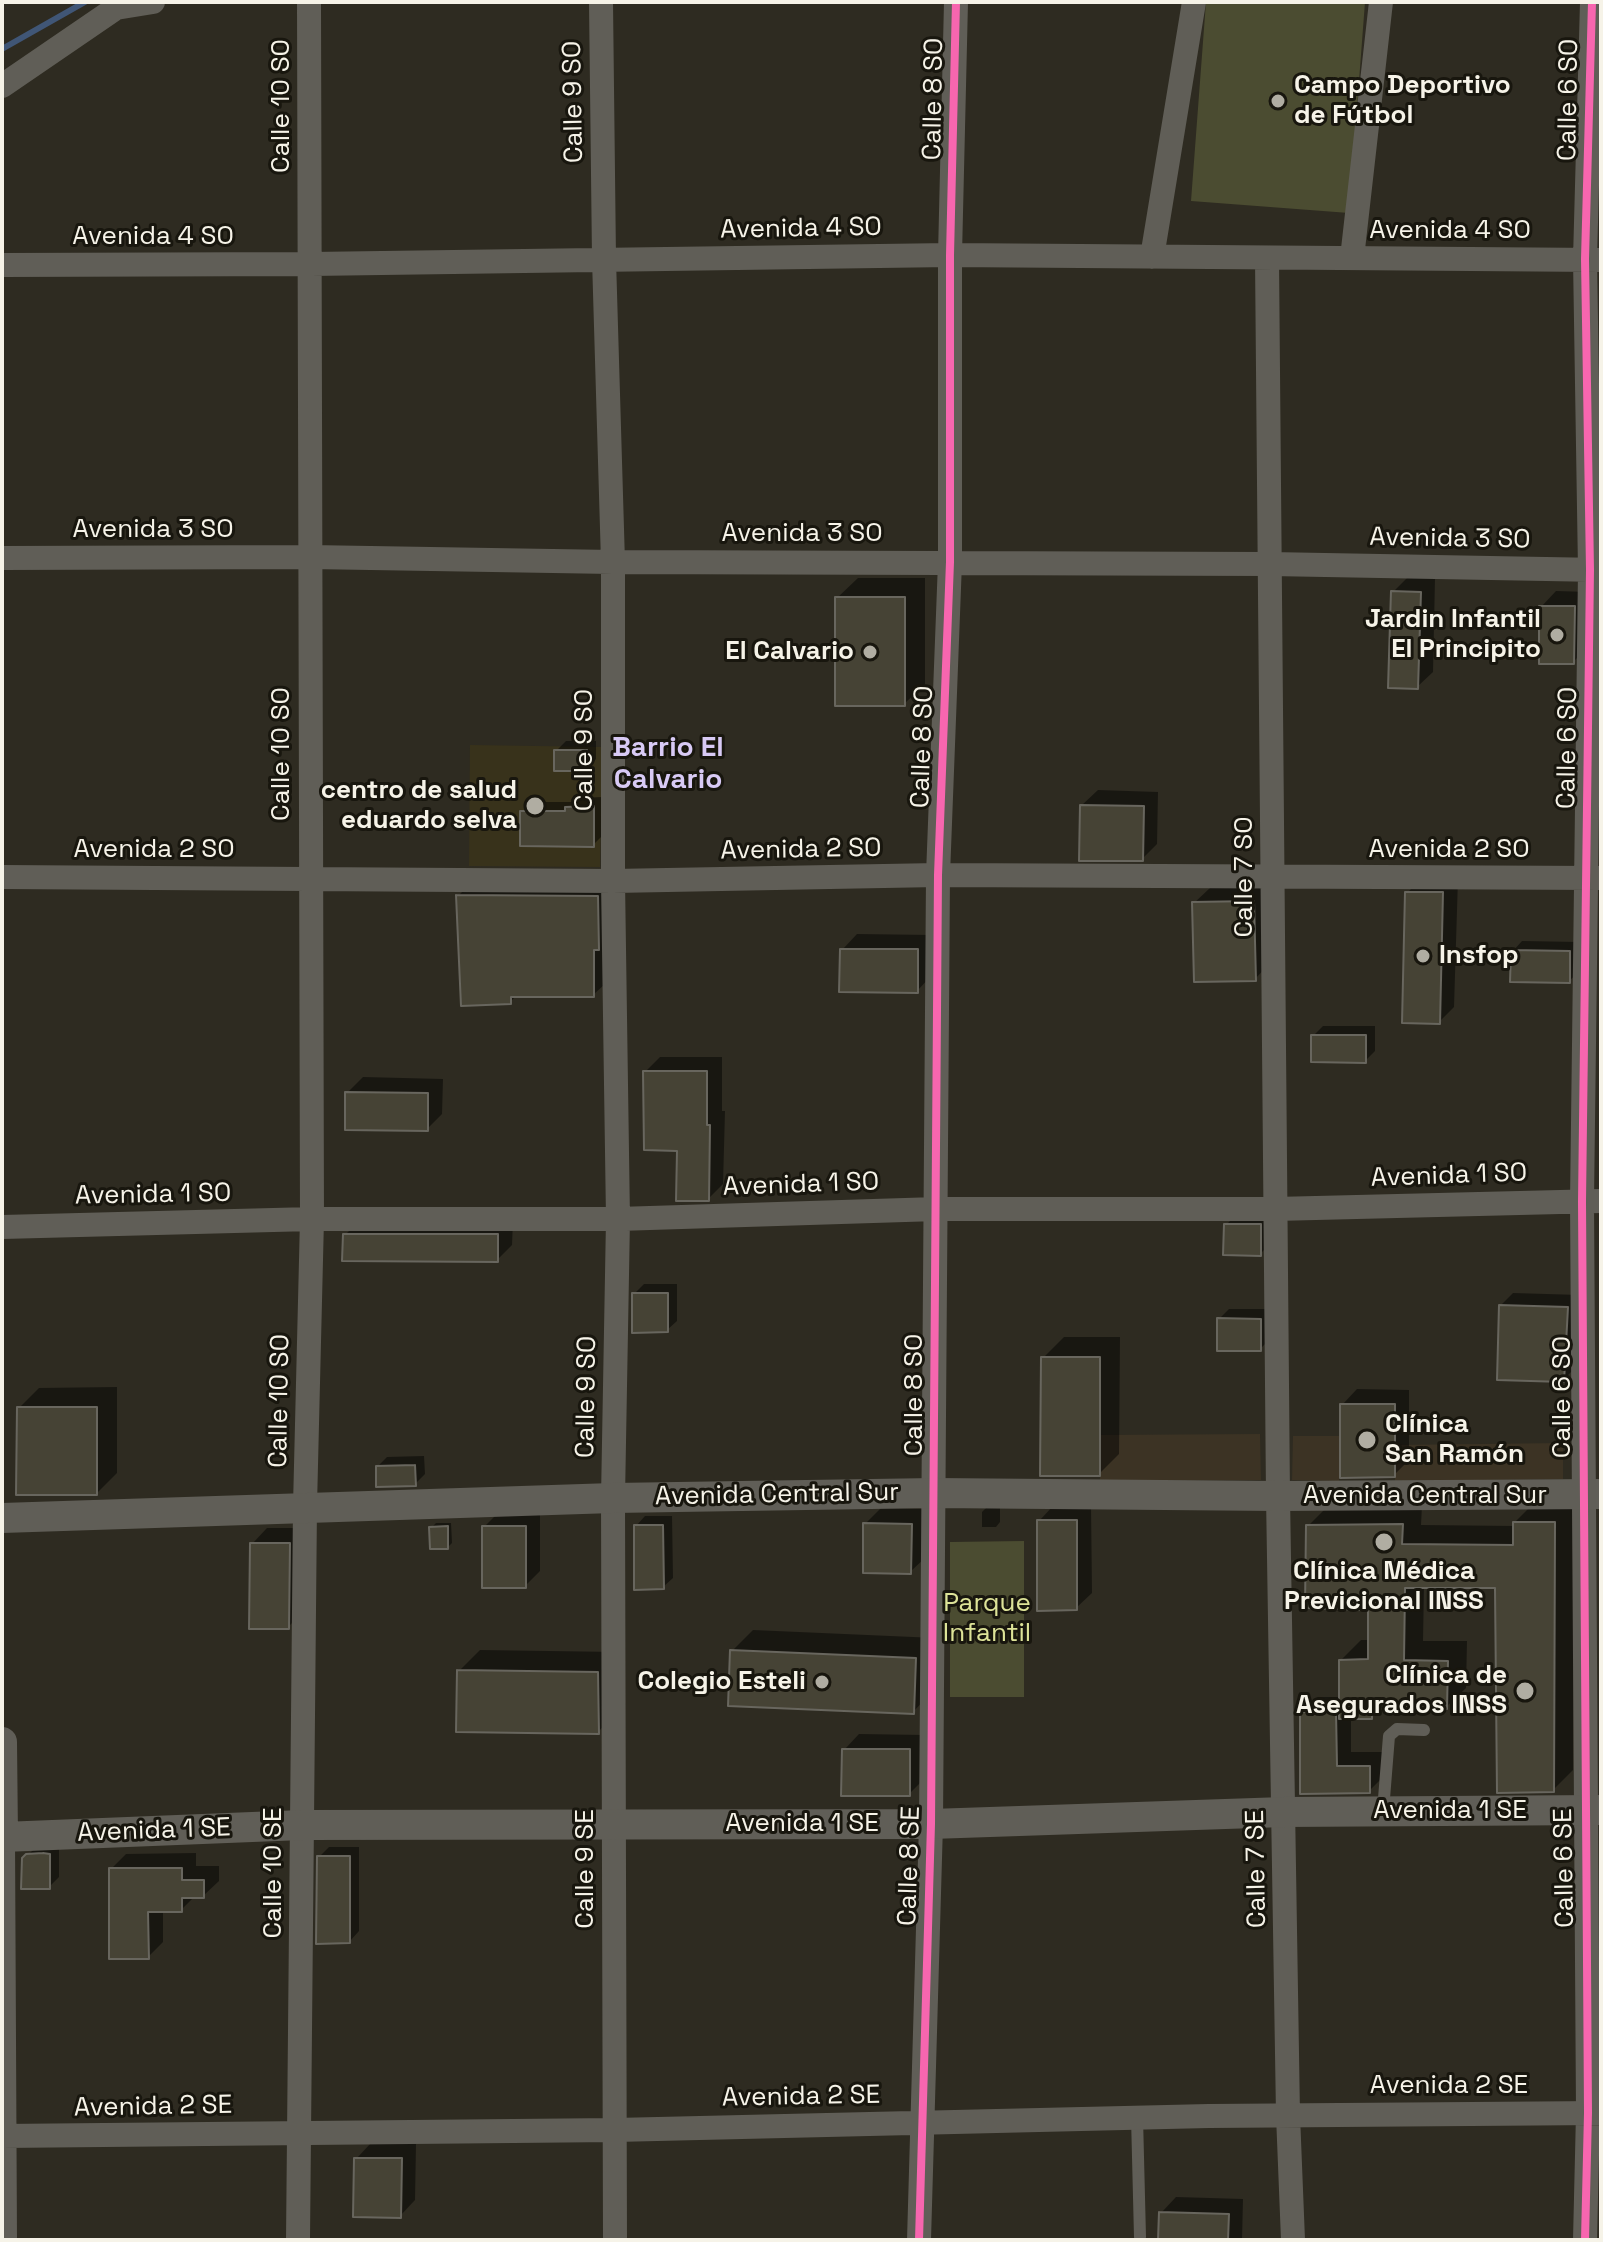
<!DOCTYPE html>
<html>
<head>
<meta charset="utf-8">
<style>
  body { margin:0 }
  #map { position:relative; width:1603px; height:2242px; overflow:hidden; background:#2e2b21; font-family:"Space Grotesk",sans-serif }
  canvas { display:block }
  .frame { position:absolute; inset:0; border:4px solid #f6f3e8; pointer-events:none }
</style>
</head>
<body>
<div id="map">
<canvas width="1603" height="2242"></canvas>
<div class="frame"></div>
</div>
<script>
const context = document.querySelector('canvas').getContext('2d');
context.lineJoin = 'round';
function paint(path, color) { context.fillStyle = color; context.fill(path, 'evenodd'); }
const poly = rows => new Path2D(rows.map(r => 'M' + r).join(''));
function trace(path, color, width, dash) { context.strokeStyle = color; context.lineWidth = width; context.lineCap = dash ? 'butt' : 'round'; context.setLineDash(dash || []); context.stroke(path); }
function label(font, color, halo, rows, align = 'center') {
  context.font = font + ' "Space Grotesk",sans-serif'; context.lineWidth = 6; context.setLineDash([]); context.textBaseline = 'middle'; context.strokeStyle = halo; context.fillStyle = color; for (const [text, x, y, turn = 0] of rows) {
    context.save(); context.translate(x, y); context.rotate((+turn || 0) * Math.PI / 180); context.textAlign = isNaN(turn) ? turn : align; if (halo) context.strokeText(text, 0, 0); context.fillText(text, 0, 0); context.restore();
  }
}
paint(poly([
  [1260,1434,1261,1480,1100,1481,1100,1435],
  [1293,1436,1340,1436,1339,1481,1292,1480],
  [1563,1443,1563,1479,1395,1481,1394,1445]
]), '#3c3324');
paint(poly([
  [470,745,602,747,600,867,469,866]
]), '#38321b');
paint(poly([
  [1206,2,1365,2,1349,213,1191,201],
  [1024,1541,1024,1697,950,1697,950,1542]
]), '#4b4c31');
paint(poly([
  [1408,577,1435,578,1433,672,1417,687,1393,592],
  [858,578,925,578,925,684,904,704,837,598],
  [1556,591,1589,592,1588,647,1573,662,1541,607],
  [566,741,596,741,596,759,587,769,556,751],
  [1098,790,1158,792,1157,844,1142,859,1082,805],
  [603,797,603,835,593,845,522,812,532,802,572,802,576,798],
  [1422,878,1458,878,1454,1007,1439,1022,1407,893],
  [470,884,609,885,605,984,593,995,517,995,510,1002,458,896],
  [1269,886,1270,963,1255,979,1194,903,1210,888],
  [857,934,932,935,932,975,917,991,842,950],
  [1522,941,1579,942,1579,972,1569,981,1513,951],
  [1323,1026,1375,1026,1375,1051,1365,1061,1313,1036],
  [660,1057,722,1057,722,1111,725,1111,723,1184,708,1199,679,1149,645,1072],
  [363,1077,443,1079,442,1114,427,1129,347,1093],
  [1236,1215,1270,1215,1270,1244,1260,1254,1226,1225],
  [360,1220,513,1220,512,1245,497,1260,345,1235],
  [644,1284,677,1284,677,1321,667,1330,634,1294],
  [1513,1293,1580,1295,1576,1367,1563,1380,1501,1305],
  [1229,1309,1270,1309,1270,1339,1260,1349,1219,1319],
  [1064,1337,1120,1337,1119,1454,1099,1474,1043,1358],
  [117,1387,117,1473,97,1493,19,1408,39,1388],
  [1357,1389,1409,1390,1409,1460,1394,1475,1342,1405],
  [424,1456,425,1474,415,1484,378,1466,387,1457],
  [1535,1502,1574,1503,1573,1770,1553,1790,1497,1586,1424,1586,1423,1641,1467,1641,1466,1688,1446,1707,1381,1707,1371,1717,1351,1717,1351,1752,1384,1752,1384,1776,1369,1791,1302,1792,1302,1712,1318,1697,1341,1697,1341,1660,1361,1640,1370,1640,1370,1608,1308,1526,1328,1506,1422,1505,1421,1525,1515,1526,1515,1522],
  [1054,1505,1091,1505,1092,1593,1076,1608,1039,1521],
  [881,1508,926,1509,926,1557,910,1572,865,1524],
  [986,1508,1000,1508,1000,1522,996,1527,982,1527,982,1512],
  [500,1511,540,1512,540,1571,525,1586,484,1527],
  [645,1516,672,1516,673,1578,663,1587,636,1526],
  [436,1523,451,1523,452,1543,448,1547,431,1528],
  [267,1528,304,1528,303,1612,288,1627,252,1544],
  [753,1630,936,1638,933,1691,913,1712,732,1651],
  [480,1650,618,1652,618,1711,598,1732,459,1671],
  [859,1734,924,1735,924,1779,909,1794,844,1750],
  [38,1845,59,1845,59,1877,49,1887,24,1859],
  [329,1847,359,1847,359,1931,350,1941,319,1857],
  [196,1853,196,1866,219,1866,219,1881,203,1896,195,1896,181,1910,163,1910,163,1942,148,1957,111,1869,126,1854],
  [371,2143,416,2144,415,2200,400,2216,356,2159],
  [1176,2197,1243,2199,1242,2240,1160,2240,1161,2213]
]), '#0007');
trace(poly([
  [2,49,85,2]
]), '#405676', 6);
const building = poly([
  [1391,591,1421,592,1418,689,1388,688,1391,591],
  [835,597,905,597,905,706,835,706,835,597],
  [1539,606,1575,606,1574,664,1539,664,1539,606],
  [554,750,587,750,587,771,554,771,554,750],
  [1080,805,1144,806,1143,861,1079,861,1080,805],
  [594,806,594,847,520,846,520,811,565,811,565,807,594,806],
  [1405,892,1443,892,1440,1024,1402,1023,1405,892],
  [456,895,598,896,599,950,594,950,594,997,511,997,511,1004,461,1006,456,895],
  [1254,901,1256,981,1194,982,1192,902,1254,901],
  [840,949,918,949,918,993,839,992,840,949],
  [1511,950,1570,951,1570,983,1510,982,1511,950],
  [1311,1035,1366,1035,1366,1063,1311,1062,1311,1035],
  [643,1071,707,1071,707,1125,710,1125,709,1201,676,1201,677,1151,644,1150,643,1071],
  [345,1092,428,1093,428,1131,345,1130,345,1092],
  [1224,1224,1261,1224,1261,1256,1223,1255,1224,1224],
  [343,1234,498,1234,498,1262,342,1261,343,1234],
  [632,1293,668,1293,668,1332,632,1333,632,1293],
  [1499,1305,1568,1307,1564,1382,1497,1380,1499,1305],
  [1217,1318,1261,1319,1261,1351,1217,1351,1217,1318],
  [1041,1357,1100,1357,1100,1476,1040,1476,1041,1357],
  [1340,1404,1395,1404,1395,1477,1340,1478,1340,1404],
  [17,1407,97,1407,97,1495,16,1495,17,1407],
  [415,1465,416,1486,376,1487,376,1466,415,1465],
  [1037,1520,1077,1520,1077,1610,1037,1611,1037,1520],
  [1513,1522,1555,1522,1554,1792,1497,1793,1495,1588,1405,1588,1404,1660,1448,1661,1447,1709,1372,1709,1372,1719,1339,1719,1339,1660,1368,1659,1368,1610,1305,1608,1306,1525,1403,1524,1402,1544,1513,1545,1513,1522],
  [863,1523,912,1524,911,1574,863,1573,863,1523],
  [634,1525,663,1525,664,1589,634,1590,634,1525],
  [448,1526,448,1549,430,1549,429,1527,448,1526],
  [482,1526,526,1526,526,1588,482,1588,482,1526],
  [250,1543,290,1543,289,1629,249,1629,250,1543],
  [730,1650,916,1658,914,1714,728,1706,730,1650],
  [457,1670,598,1672,599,1734,456,1732,457,1670],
  [1336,1711,1337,1766,1370,1766,1370,1793,1300,1794,1300,1712,1336,1711],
  [842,1749,910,1749,910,1796,841,1796,842,1749],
  [43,1853,50,1854,50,1889,21,1889,22,1858,26,1854,43,1853],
  [317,1856,350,1856,350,1943,316,1944,317,1856],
  [109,1868,182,1868,182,1880,204,1880,204,1898,182,1898,182,1912,148,1912,149,1959,109,1959,109,1868],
  [354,2158,402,2158,401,2218,353,2217,354,2158],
  [1159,2212,1229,2214,1228,2240,1158,2240,1159,2212]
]);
paint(building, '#464335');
trace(building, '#68665e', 2);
trace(poly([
  [1383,1811,1389,1736,1397,1729,1424,1730],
  [1137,2117,1140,2237]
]), '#605e57', 12);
trace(poly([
  [601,2,604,259,613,562,613,881,618,1219,613,1498,615,2240],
  [2,86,116,8,153,2],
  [1152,257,1194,2],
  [1267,258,1278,1496,1288,2115,1293,2240],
  [1352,258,1381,2],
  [2,265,311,264,950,255,1600,260],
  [2,558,310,557,613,562,1270,564,1601,570],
  [2,877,613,881,938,875,1601,878],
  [2,1227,312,1219,618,1219,937,1209,1275,1209,1601,1201],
  [3,1837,5,2240],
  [2,2136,615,2130,1209,2116,1601,2113],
  [298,2240,305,1506,312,1219,309,2],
  [919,2240,931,1824,938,875,950,562,950,255,956,2],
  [1585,2240,1588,2113,1582,1201,1590,570,1585,259,1592,2]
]), '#605e57', 24);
trace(poly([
  [2,1518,613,1498,935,1493,1278,1496,1601,1494],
  [2,1742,3,1837,302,1825,931,1824,1284,1812,1601,1810]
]), '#605e57', 30);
trace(poly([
  [919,2240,931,1824,938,875,950,562,950,255,956,2],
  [1585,2240,1588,2113,1582,1201,1590,570,1585,259,1592,2]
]), '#f766af', 8);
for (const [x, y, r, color] of [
  [1278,101,8,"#b0ada2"],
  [1557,635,8,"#b0ada2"],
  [870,652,8,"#b0ada2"],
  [535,806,10,"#b0ada2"],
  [1423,956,8,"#b0ada2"],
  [1367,1440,10,"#b0ada2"],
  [1384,1542,10,"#b0ada2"],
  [822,1682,8,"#b0ada2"],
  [1525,1691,10,"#b0ada2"]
]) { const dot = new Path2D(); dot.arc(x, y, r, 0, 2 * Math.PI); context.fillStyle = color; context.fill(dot); trace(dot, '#18160e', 3); }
label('bold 26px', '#f6f3e8', '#18160e', [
  ["Campo Deportivo",1294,86,"left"],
  ["de Fútbol",1294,116,"left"],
  ["Jardin Infantil",1541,620],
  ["El Principito",1541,650],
  ["El Calvario",854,652],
  ["centro de salud",517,791],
  ["eduardo selva",517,821],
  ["Insfop",1439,956,"left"],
  ["Clínica",1385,1425,"left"],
  ["San Ramón",1385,1455,"left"],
  ["Clínica Médica",1384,1572,"center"],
  ["Previcional INSS",1384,1602,"center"],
  ["Clínica de",1507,1676],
  ["Asegurados INSS",1507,1706],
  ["Colegio Esteli",806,1682]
], 'right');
label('26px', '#f6f3e8', '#18160e', [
  ["Calle 8 SO",934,99,-89],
  ["Calle 6 SO",1569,100,-89],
  ["Calle 9 SO",574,102,-91],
  ["Calle 10 SO",282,106,-90],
  ["Avenida 4 SO",801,229,-1],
  ["Avenida 4 SO",1450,231],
  ["Avenida 4 SO",153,237],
  ["Avenida 3 SO",153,530],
  ["Avenida 3 SO",802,534],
  ["Avenida 3 SO",1450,539,1],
  ["Calle 8 SO",923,747,-88],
  ["Calle 6 SO",1568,748,-89],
  ["Calle 9 SO",585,750,-90],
  ["Calle 10 SO",282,754,-90],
  ["Avenida 2 SO",154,850],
  ["Avenida 2 SO",801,850,-1],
  ["Avenida 2 SO",1449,850],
  ["Calle 7 SO",1245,877,-90],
  ["Avenida 1 SO",1449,1176,-2],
  ["Avenida 1 SO",801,1185,-2],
  ["Avenida 1 SO",153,1195,-1],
  ["Calle 8 SO",915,1395,-90],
  ["Calle 9 SO",587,1397,-89],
  ["Calle 6 SO",1563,1397,-90],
  ["Calle 10 SO",280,1401,-89],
  ["Avenida Central Sur",777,1495,-1],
  ["Avenida Central Sur",1425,1496],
  ["Avenida 1 SE",1450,1811],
  ["Avenida 1 SE",802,1824],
  ["Avenida 1 SE",154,1831,-2],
  ["Calle 8 SE",910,1866,-88],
  ["Calle 6 SE",1565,1868,-91],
  ["Calle 9 SE",586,1869,-90],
  ["Calle 7 SE",1257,1869,-91],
  ["Calle 10 SE",274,1873,-90],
  ["Avenida 2 SE",1449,2086],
  ["Avenida 2 SE",801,2097,-1],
  ["Avenida 2 SE",153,2107,-1]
]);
label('26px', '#dde398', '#18160e', [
  ["Parque",987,1604],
  ["Infantil",987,1634]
]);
label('bold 28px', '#d8caf5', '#18160e', [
  ["Barrio El",668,748],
  ["Calvario",668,780]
]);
</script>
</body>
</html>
